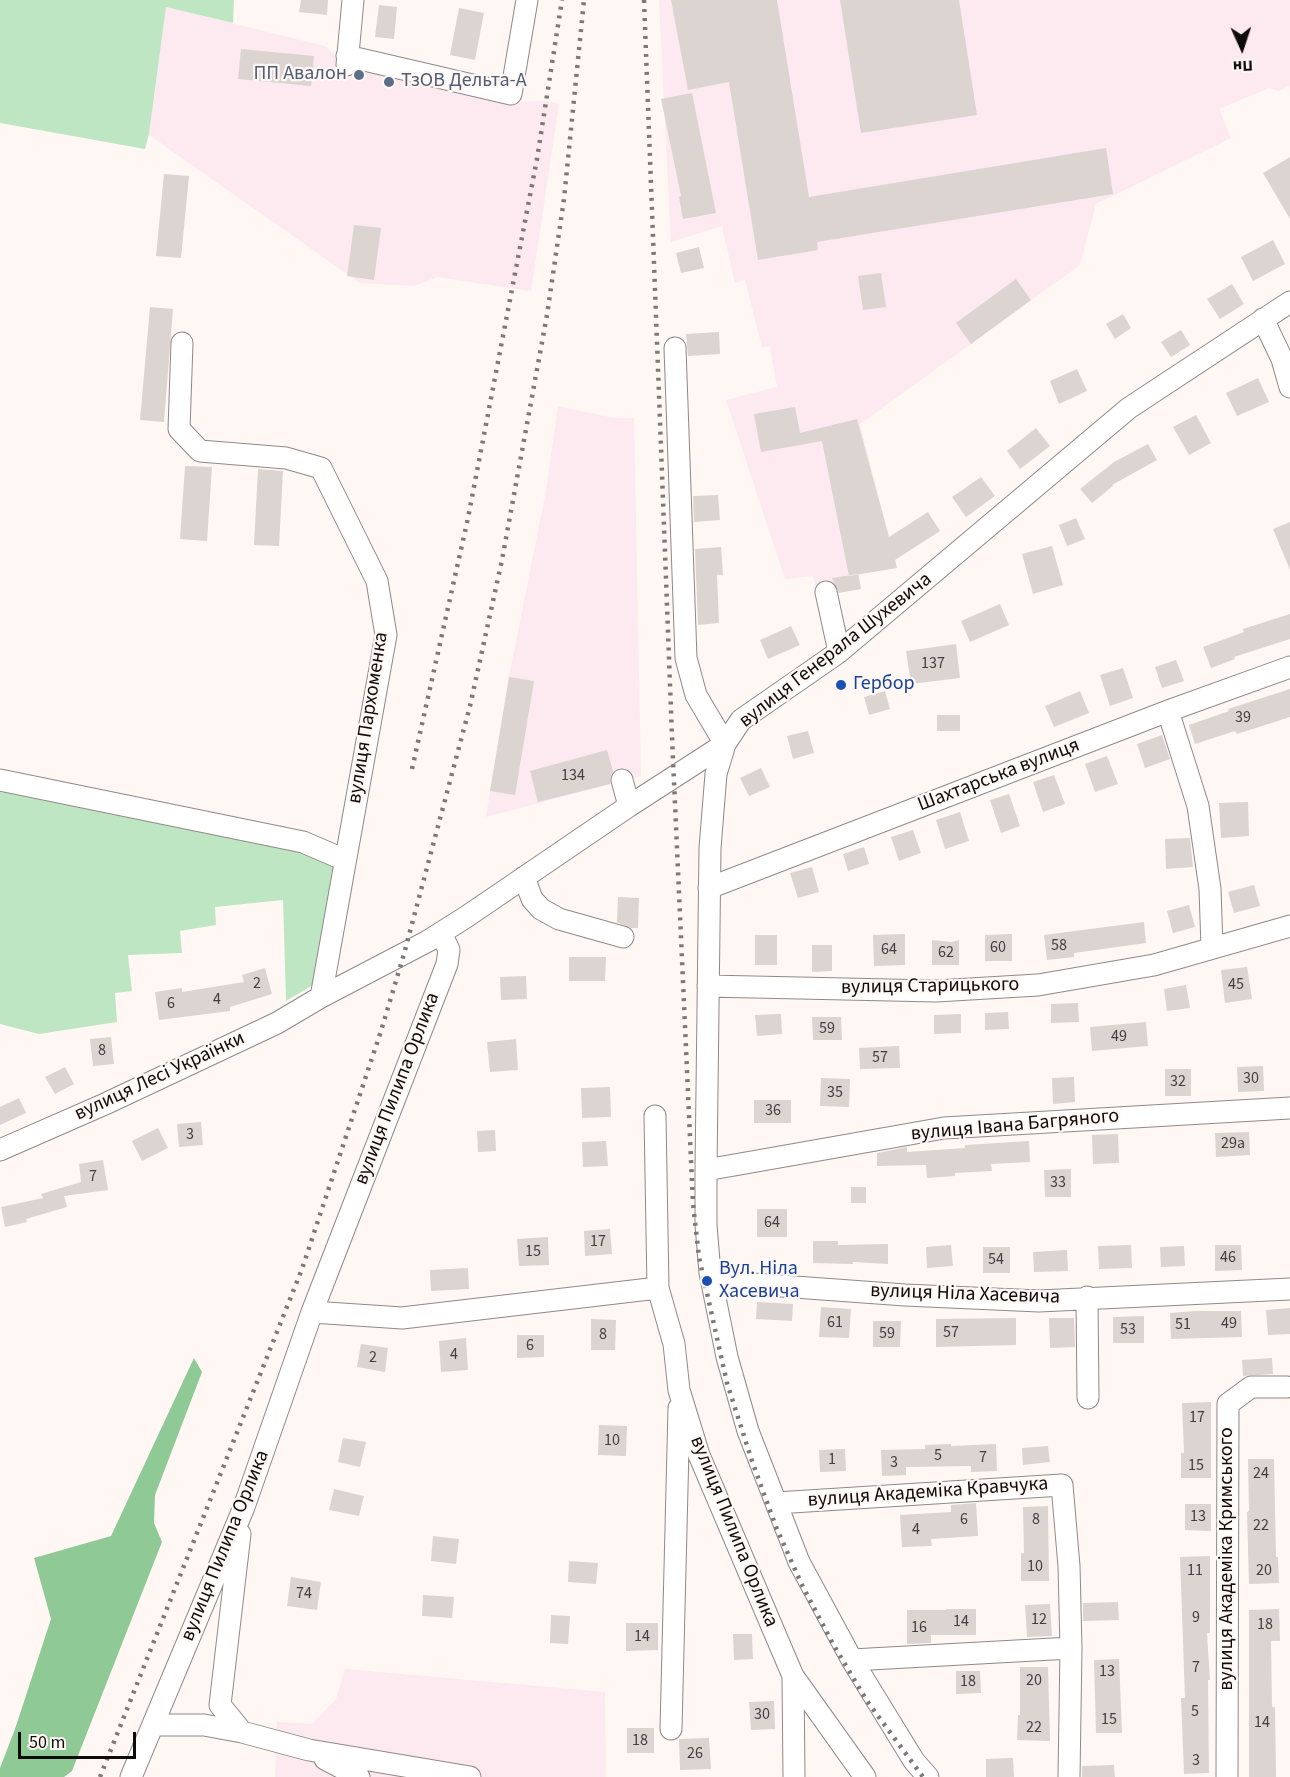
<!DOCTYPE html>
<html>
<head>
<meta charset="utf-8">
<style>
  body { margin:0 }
  #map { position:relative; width:1290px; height:1777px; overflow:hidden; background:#fff7f3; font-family:"Source Sans 3",sans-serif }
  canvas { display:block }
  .north { position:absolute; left:1212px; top:18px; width:60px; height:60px; -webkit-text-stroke:4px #fff7f3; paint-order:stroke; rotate:177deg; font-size:16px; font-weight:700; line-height:24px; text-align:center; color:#0e0c0b }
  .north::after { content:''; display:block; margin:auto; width:21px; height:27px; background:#0e0c0b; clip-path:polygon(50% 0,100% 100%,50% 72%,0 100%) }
  .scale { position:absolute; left:18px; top:1732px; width:118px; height:27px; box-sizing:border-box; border:3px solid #0e0c0b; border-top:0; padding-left:8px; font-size:18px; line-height:21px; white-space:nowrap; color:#0e0c0b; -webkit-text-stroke:4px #fff7f3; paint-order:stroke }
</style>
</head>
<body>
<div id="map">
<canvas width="1290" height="1777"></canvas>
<div class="north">Пн</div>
<div class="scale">50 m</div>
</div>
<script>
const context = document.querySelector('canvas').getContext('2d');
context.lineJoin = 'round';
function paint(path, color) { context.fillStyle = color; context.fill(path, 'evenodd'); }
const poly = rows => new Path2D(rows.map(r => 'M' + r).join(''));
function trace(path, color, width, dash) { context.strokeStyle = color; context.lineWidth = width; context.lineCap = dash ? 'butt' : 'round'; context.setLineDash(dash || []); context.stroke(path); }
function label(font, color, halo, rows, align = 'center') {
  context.font = font + ' "Source Sans 3",sans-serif'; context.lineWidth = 4.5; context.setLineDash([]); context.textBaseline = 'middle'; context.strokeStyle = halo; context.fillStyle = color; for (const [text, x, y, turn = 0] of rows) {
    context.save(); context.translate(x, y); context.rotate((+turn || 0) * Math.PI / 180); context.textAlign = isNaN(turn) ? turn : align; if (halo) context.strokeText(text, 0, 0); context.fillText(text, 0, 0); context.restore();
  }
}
paint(poly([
  [659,0,1290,0,1290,86,1278,91,1269,88,1219,109,1231,138,1096,204,1080,265,860,424,897,568,859,574,861,589,835,593,817,594,813,576,785,579,726,400,777,387,770,346,762,347,745,280,735,283,722,226,671,242],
  [166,7,325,46,343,64,510,102,545,101,559,104,531,291,437,277,414,286,360,283,149,135],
  [558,406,614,418,634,418,641,776,486,817,509,677,546,491],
  [345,1669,605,1692,606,1777,275,1777,277,1722,312,1724,336,1699]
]), '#fde9f0');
paint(poly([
  [0,0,234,0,233,23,166,7,149,134,145,149,0,123],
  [0,780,335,856,318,982,286,1001,283,900,215,907,216,925,180,931,182,953,128,955,132,991,115,993,117,1022,39,1034,0,1024]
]), '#bfe6c3');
paint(poly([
  [194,1358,202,1372,155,1495,154,1523,162,1542,72,1771,64,1777,0,1777,0,1768,15,1729,51,1619,34,1558,111,1536]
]), '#8fca96');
paint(poly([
  [301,0,328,0,327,15,299,12],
  [671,0,777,0,809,197,1106,148,1113,194,817,242,818,250,758,260,729,82,688,90],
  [840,0,959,0,977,115,861,133],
  [379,5,397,7,394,39,375,37],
  [459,8,484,13,475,60,450,55],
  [241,49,314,56,311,86,238,79],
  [692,93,716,213,683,219,679,197,681,196,661,99],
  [1290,157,1290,219,1263,173],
  [164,174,189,176,181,258,156,256],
  [354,225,381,228,374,280,347,276],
  [1273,240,1285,264,1253,281,1241,257],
  [699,247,704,268,681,273,676,253],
  [881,273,886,307,863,310,858,276],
  [1016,279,1031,300,971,344,956,323],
  [1232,284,1244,304,1220,319,1207,299],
  [150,307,173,309,164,422,140,420],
  [1123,314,1131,328,1115,339,1106,324],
  [1181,330,1190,345,1171,357,1161,342],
  [719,332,720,354,688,356,686,334],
  [1077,369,1087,391,1059,404,1050,381],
  [1258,378,1269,402,1237,416,1226,393],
  [795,407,800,433,857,419,889,537,928,512,940,531,895,560,897,568,849,576,822,441,761,452,754,414],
  [1196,415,1211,443,1189,455,1173,427],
  [1036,428,1050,446,1020,469,1007,451],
  [1148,444,1157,460,1112,485,1113,486,1092,503,1080,489,1114,462],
  [185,466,212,467,207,541,180,539],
  [258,469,283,471,279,546,254,545],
  [981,477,995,496,966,517,952,497],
  [718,495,720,520,694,522,693,496],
  [1076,518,1085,539,1067,546,1059,525],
  [1290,522,1290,570,1273,529],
  [1052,546,1063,585,1033,594,1022,554],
  [721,547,723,575,717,575,719,623,698,625,695,549],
  [858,574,861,589,839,593,832,578],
  [1000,604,1009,625,970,642,961,621],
  [1290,614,1290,639,1234,657,1235,659,1211,668,1203,647,1244,632,1243,629],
  [791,626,800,645,768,659,760,640],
  [956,644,960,678,911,684,906,651],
  [1176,660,1184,681,1162,688,1155,667],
  [1123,668,1133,698,1110,706,1100,675],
  [509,677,534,681,515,795,490,791],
  [1290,689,1290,717,1237,734,1235,731,1195,744,1189,725,1229,711,1228,709],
  [885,691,890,709,869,715,864,697],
  [1080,691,1089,713,1054,727,1045,706],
  [937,715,960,715,960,731,937,731],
  [808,731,814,753,793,759,787,736],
  [1162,735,1170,759,1145,768,1137,744],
  [607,750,613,771,610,777,610,784,538,802,530,771],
  [1107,756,1118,784,1095,792,1085,764],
  [761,768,770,787,749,796,740,778],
  [1054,775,1065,804,1043,812,1033,782],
  [1009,794,1020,826,1001,833,990,800],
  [1248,802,1249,836,1221,838,1219,803],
  [960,812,969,841,945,849,936,820],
  [913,830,921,853,899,861,891,837],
  [1190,838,1193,867,1166,869,1165,839],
  [864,847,869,864,848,871,843,854],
  [812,867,819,892,798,898,790,873],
  [1254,885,1260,906,1234,913,1228,892],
  [618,897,639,898,638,928,631,928,617,922],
  [1189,905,1195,927,1173,933,1167,911],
  [1144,922,1146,943,1074,953,1074,957,1047,960,1044,935],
  [905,934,905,965,874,966,873,935],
  [1012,934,1012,961,985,961,985,935],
  [755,935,777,935,777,965,755,965],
  [932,940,952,942,959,940,959,965,932,965],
  [812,945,832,945,832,971,812,972],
  [569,957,606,957,605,981,569,981],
  [1247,967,1252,999,1225,1003,1221,970],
  [265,968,272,994,230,1007,230,1011,159,1020,155,992,182,988,182,992,244,982,242,975],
  [526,976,527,999,501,1000,500,977],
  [1186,985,1190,1008,1167,1011,1164,989],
  [1078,1003,1079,1022,1051,1023,1051,1004],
  [1008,1012,1009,1029,985,1030,985,1013],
  [781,1014,782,1034,757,1036,755,1015],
  [961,1014,961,1033,934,1034,934,1015],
  [812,1017,841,1017,842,1040,813,1040],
  [1146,1022,1148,1046,1092,1051,1090,1027],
  [111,1037,114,1064,93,1066,90,1039],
  [516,1039,518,1070,490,1072,487,1042],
  [899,1046,900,1068,860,1069,859,1048],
  [1263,1066,1264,1091,1238,1092,1237,1067],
  [65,1067,74,1084,55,1094,45,1077],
  [1165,1069,1191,1069,1191,1096,1165,1096],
  [1074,1077,1075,1102,1053,1104,1052,1078],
  [821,1078,850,1079,849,1107,820,1106],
  [610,1087,611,1117,582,1118,581,1088],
  [19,1098,26,1113,0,1125,0,1107],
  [754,1100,791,1100,791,1123,754,1123],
  [201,1122,203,1145,179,1147,177,1124],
  [158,1128,168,1148,142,1161,132,1141],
  [495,1130,496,1151,478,1152,477,1131],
  [1249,1132,1250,1155,1216,1157,1215,1133],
  [1118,1134,1119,1163,1093,1164,1092,1135],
  [606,1141,608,1166,583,1167,582,1142],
  [1029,1141,1030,1162,991,1164,992,1171,955,1173,955,1176,927,1178,926,1165,877,1166,877,1153,907,1147,907,1152,965,1148,965,1145],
  [103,1160,108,1190,64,1196,67,1207,26,1219,27,1222,5,1227,1,1207,43,1198,41,1194,81,1182,79,1164],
  [1071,1169,1071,1197,1045,1197,1044,1170],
  [851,1187,866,1187,866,1203,851,1203],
  [757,1209,787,1209,787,1237,757,1237],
  [610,1229,612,1254,585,1256,584,1231],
  [548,1237,549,1265,519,1266,517,1239],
  [813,1241,838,1241,838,1245,888,1244,888,1264,853,1262,853,1264,813,1263],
  [951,1245,953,1266,927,1268,926,1247],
  [1131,1245,1132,1268,1099,1269,1098,1246],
  [1215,1245,1241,1245,1242,1270,1215,1271],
  [1184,1246,1185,1266,1161,1267,1160,1247],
  [983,1247,1010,1247,1010,1273,983,1273],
  [1067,1250,1068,1271,1034,1272,1033,1252],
  [468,1268,469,1289,431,1291,430,1270],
  [757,1302,793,1304,792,1321,756,1319],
  [821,1307,851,1309,849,1338,819,1337],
  [1290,1308,1290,1334,1268,1335,1266,1310],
  [1195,1311,1241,1311,1242,1337,1171,1339,1170,1313],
  [1144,1316,1144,1343,1113,1343,1113,1317],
  [1016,1318,1016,1345,936,1347,936,1319],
  [1049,1318,1074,1318,1075,1347,1050,1348],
  [591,1319,616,1320,615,1350,591,1350],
  [873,1321,901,1321,900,1347,873,1347],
  [517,1335,544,1335,544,1357,517,1358],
  [466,1338,468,1370,441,1372,439,1341],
  [361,1344,388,1348,385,1372,357,1367],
  [1272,1358,1273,1374,1243,1376,1242,1360],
  [1211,1402,1211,1478,1181,1478,1181,1453,1184,1453,1182,1403],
  [599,1425,627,1426,626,1456,598,1455],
  [343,1438,366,1442,360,1467,338,1462],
  [951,1444,951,1446,996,1444,997,1471,971,1472,971,1466,906,1467,906,1475,882,1476,881,1450,925,1449,925,1445],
  [1048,1446,1050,1462,1023,1465,1022,1448],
  [845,1449,846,1471,820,1472,819,1450],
  [1248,1459,1274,1459,1276,1557,1278,1557,1279,1583,1249,1584,1247,1512,1249,1511],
  [334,1489,364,1496,359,1516,329,1510],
  [976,1503,978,1536,931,1539,932,1546,902,1547,900,1515,951,1512,951,1505],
  [1185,1504,1211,1504,1211,1531,1185,1530],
  [1048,1506,1049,1581,1021,1581,1021,1553,1024,1553,1023,1507],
  [433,1536,459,1539,456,1564,431,1561],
  [1210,1556,1210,1633,1207,1633,1210,1680,1208,1680,1209,1773,1184,1774,1181,1698,1185,1698,1180,1557],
  [569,1561,598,1563,596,1584,568,1582],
  [291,1577,321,1582,317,1610,287,1606],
  [423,1595,454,1597,452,1618,422,1616],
  [1118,1602,1119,1620,1083,1621,1083,1603],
  [1050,1604,1052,1636,1027,1637,1025,1605],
  [946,1609,976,1609,976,1635,931,1635,931,1643,907,1644,907,1610,946,1610],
  [1279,1609,1280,1641,1271,1641,1272,1707,1275,1707,1276,1777,1249,1777,1249,1610],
  [551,1615,570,1616,568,1644,550,1643],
  [626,1623,658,1623,658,1650,626,1651],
  [733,1634,752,1634,753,1659,734,1660],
  [1119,1659,1122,1733,1096,1733,1094,1660],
  [1020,1667,1048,1667,1050,1741,1017,1740,1018,1715,1020,1715],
  [956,1671,980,1671,981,1693,956,1694],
  [774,1701,775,1729,751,1730,749,1702],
  [627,1728,654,1728,654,1753,627,1753],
  [709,1738,711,1769,680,1770,679,1739],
  [1013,1758,1014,1777,986,1777,986,1759],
  [1114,1765,1115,1777,1082,1777,1082,1766]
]), '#dcd4d1');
const minor = poly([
  [347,56,511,94,527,0],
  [347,65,353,0],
  [1263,319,1282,359,1290,387],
  [182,343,179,429,200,451,286,458,321,468,377,581,386,635,321,997],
  [675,348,686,658,696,695,725,744,716,774,710,848,706,1170,706,1225,710,1273,727,1357,748,1431,799,1562,852,1660,914,1761,928,1777],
  [826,592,839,652],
  [1168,711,1198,806,1210,889,1212,948],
  [0,780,303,842,345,860],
  [622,780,629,806],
  [524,877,532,899,541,909,559,919,623,937],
  [709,888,1168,711,1290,667],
  [708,986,936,991,1038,985,1154,965,1290,926],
  [655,1116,658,1288,674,1344,679,1390,699,1455,793,1676,794,1777],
  [0,1150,105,1104,277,1023,321,997,428,941,466,917,629,806,725,744,741,720,839,652,1129,408,1290,302],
  [706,1170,944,1128,1290,1108],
  [712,1281,905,1295,1039,1301,1290,1289],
  [1087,1297,1088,1398],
  [312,1312,402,1318,658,1288],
  [776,1503,1062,1485,1069,1566,1071,1648,1069,1777],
  [240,1534,220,1705,242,1732],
  [852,1660,1071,1648],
  [793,1676,865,1777],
  [154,1725,204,1725,242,1732,309,1750,470,1777],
  [671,1729,679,1408],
  [325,1759,359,1777],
  [131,1777,244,1507,312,1312,447,964,449,950,441,933],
  [1227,1777,1228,1404,1251,1387,1287,1387]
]);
trace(minor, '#908986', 23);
trace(minor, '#fff', 21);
trace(poly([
  [644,0,672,737,693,1204,699,1257,727,1383,752,1461,776,1527,802,1585,833,1644,867,1701,923,1777],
  [412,769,468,518,537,159,562,0],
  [100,1777,302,1269,381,1031,404,954,470,706,502,560,547,315,564,199,584,0]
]), '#7d7876', 4.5, [3, 6]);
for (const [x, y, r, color] of [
  [359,75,6,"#5c6f8a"],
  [389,82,6,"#5c6f8a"],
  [841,685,6,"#1a4fb4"],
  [707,1281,6,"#1a4fb4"]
]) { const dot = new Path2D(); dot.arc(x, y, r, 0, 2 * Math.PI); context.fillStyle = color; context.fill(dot); trace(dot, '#fff7f3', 2); }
label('16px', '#423e3c', null, [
  ["137",933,664],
  ["39",1243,718],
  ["134",573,776],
  ["58",1059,946],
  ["60",998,948],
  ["64",889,950],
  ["62",946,953],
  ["2",257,984],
  ["45",1236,985],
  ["4",217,1000],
  ["6",171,1004],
  ["59",827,1029],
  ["49",1119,1037],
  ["8",102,1051],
  ["57",880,1058],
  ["30",1251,1079],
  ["32",1178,1082],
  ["35",835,1093],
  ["36",773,1111],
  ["3",190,1135],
  ["29а",1233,1144],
  ["7",93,1177],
  ["33",1058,1183],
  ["64",772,1223],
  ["17",598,1242],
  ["15",533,1252],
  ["46",1228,1258],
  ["54",996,1260],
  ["61",835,1323],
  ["49",1229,1324],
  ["51",1183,1325],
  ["53",1128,1330],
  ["57",951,1333],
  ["59",887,1334],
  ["8",603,1335],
  ["6",530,1346],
  ["4",454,1355],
  ["2",373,1358],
  ["17",1197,1418],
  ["10",612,1441],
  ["5",938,1456],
  ["7",983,1458],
  ["1",832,1460],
  ["3",894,1463],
  ["15",1196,1466],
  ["24",1261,1474],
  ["13",1198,1517],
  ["6",964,1520],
  ["8",1036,1520],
  ["22",1261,1526],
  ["4",916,1530],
  ["10",1035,1567],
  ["11",1195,1571],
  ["20",1264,1571],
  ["74",304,1594],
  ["9",1196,1618],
  ["12",1039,1620],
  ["14",961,1622],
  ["18",1265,1625],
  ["16",919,1628],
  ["14",642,1637],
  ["7",1196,1668],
  ["13",1107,1672],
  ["20",1034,1681],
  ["18",968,1682],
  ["5",1195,1712],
  ["30",762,1715],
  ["15",1109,1720],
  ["14",1262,1723],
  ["22",1034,1728],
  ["18",640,1741],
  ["26",695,1754],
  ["3",1196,1761]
]);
label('20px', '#4e5e75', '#fff7f3', [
  ["ПП Авалон",347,75],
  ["ТзОВ Дельта-А",401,82,"left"]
], 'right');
label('20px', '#0e0c0b', '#fff7f3', [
  ["вулиця Генерала Шухевича",836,651,-38],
  ["вулиця Пархоменка",369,718,-81],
  ["Шахтарська вулиця",999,776,-21],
  ["вулиця Старицького",930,987,-1],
  ["вулиця Лесі Українки",160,1077,-25],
  ["вулиця Пилипа Орлика",398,1089,-69],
  ["вулиця Івана Багряного",1015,1126,-5],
  ["вулиця Ніла Хасевича",965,1295,2],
  ["вулиця Академіка Кравчука",928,1493,-4],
  ["вулиця Пилипа Орлика",733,1532,68],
  ["вулиця Пилипа Орлика",226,1546,-68],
  ["вулиця Академіка Кримського",1228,1559,-90]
]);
label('20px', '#164399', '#fff7f3', [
  ["Гербор",853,685],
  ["Вул. Ніла",719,1270],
  ["Хасевича",719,1293]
], 'left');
</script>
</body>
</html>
